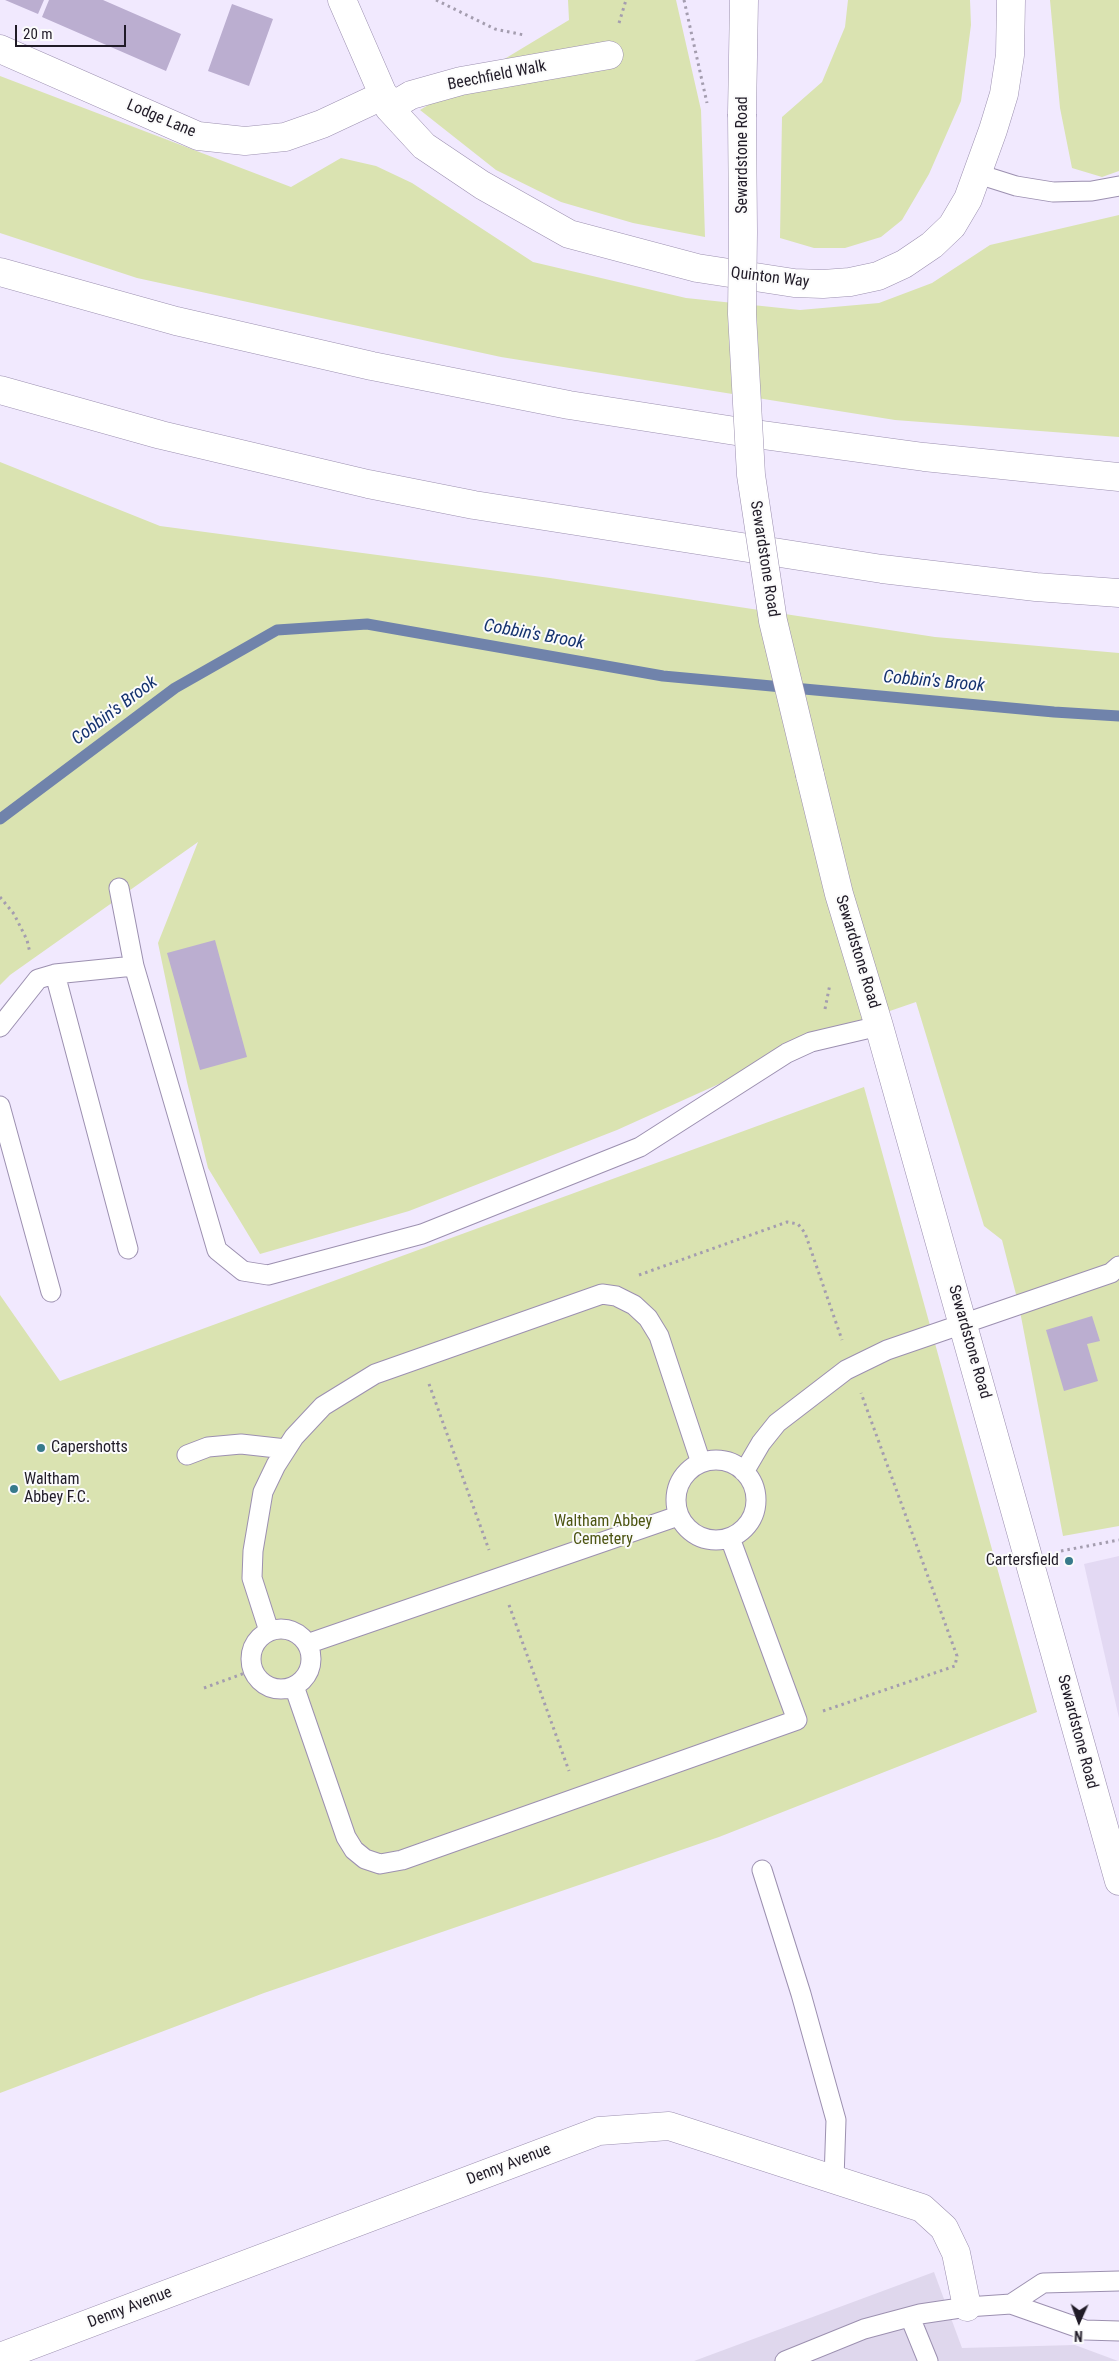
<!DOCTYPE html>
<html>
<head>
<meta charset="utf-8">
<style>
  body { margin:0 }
  #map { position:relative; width:1119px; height:2361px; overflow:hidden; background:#f1e9fe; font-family:"Roboto Condensed",sans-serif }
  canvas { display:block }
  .north { position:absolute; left:1054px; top:2296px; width:50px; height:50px; -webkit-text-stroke:4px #fbfbfb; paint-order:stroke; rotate:182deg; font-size:14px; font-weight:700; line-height:20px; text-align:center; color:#201b27 }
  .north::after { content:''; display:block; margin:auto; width:18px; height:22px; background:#201b27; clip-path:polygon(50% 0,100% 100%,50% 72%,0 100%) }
  .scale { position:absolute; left:15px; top:25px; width:111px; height:22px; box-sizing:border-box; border:2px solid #201b27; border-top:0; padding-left:6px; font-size:15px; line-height:18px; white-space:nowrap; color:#201b27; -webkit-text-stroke:4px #fbfbfb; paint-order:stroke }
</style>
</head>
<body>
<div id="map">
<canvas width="1119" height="2361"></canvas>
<div class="north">N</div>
<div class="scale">20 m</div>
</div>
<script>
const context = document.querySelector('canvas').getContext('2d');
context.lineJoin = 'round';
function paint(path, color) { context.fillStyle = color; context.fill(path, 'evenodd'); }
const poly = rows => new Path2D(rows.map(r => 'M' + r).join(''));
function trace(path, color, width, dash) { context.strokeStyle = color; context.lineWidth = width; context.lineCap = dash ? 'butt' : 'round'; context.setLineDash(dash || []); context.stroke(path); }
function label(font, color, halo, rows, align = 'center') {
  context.font = font + ' "Roboto Condensed",sans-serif'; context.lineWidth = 4; context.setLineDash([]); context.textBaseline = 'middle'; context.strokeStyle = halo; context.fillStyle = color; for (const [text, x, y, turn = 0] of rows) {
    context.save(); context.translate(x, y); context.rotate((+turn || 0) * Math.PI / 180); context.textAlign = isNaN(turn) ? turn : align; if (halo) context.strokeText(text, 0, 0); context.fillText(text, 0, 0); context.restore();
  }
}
paint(poly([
  [934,2272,962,2348,1075,2345,1118,2361,694,2361]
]), '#dfd7ed');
paint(poly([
  [1119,1556,1119,1718,1084,1564]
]), '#e3d9f3');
paint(poly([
  [568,0,676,0,701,110,705,237,633,223,561,202,496,170,420,110,569,20],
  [848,0,970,0,971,25,961,101,929,174,902,220,881,237,845,248,814,248,780,238,782,117,822,82,845,27],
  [1050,0,1119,0,1119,171,1102,177,1072,168,1060,108],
  [0,76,291,187,341,158,376,166,412,183,533,262,686,298,800,310,879,303,932,283,990,245,1119,215,1119,437,895,420,501,357,137,278,0,233],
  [0,462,160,526,550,578,935,637,1119,653,1119,1526,1063,1536,1019,1306,1002,1240,984,1226,916,1002,852,1024,617,1130,409,1211,260,1254,208,1168,187,1082,158,943,198,842,10,975,0,985],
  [864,1087,1037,1712,719,1837,264,1993,0,2093,0,1295,60,1381]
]), '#dae3b1');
trace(poly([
  [0,819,175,688,277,630,367,624,663,676,1054,712,1119,716]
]), '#7083ab', 11);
paint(poly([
  [5,0,44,0,38,14],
  [49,0,103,0,181,34,166,71,42,17],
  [232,4,273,19,249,86,208,71],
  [215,940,247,1057,200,1070,167,953],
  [1092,1316,1100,1341,1087,1344,1098,1381,1064,1391,1046,1330]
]), '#bbaed0');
const service = poly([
  [978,174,1016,186,1053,192,1092,191,1119,186],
  [119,888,134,966,217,1250,243,1271,268,1275,422,1234,640,1147,787,1053,811,1042,879,1026],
  [55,974,128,1249],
  [0,1027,38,979,55,974,134,966],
  [0,1106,51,1292],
  [187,1455,208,1447,241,1444,286,1449],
  '676 1500a40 40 0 1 1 80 0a40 40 0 1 1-80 0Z',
  [744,1472,761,1443,777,1423,846,1370,887,1350,1111,1273,1119,1266],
  '251 1659a30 30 0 1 1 60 0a30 30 0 1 1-60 0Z',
  [269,1631,252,1578,253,1551,263,1492,276,1465,294,1437,323,1406,375,1374,602,1294,616,1296,634,1305,648,1318,659,1336,701,1463],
  [307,1644,678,1516],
  [294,1686,346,1837,354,1850,365,1859,380,1864,402,1860,797,1720,730,1538],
  [762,1870,801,1994,836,2120,834,2179],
  [1011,2304,1043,2283,1119,2281],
  [910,2317,928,2361],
  [785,2361,864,2329,920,2314,967,2307,1011,2304,1085,2330,1119,2331]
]);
const minor = poly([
  [342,0,389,108,424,146,482,185,569,234,697,268,794,283,823,284,850,282,878,276,904,264,932,245,952,226,968,199,993,130,1004,94,1010,55,1011,0],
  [0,49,198,136,245,141,285,137,322,124,384,95],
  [389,108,411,95,461,81,609,55],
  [0,2357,599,2131,669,2126,922,2208,944,2228,956,2253,967,2307]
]);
const tertiary = poly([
  [742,114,744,0],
  [810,775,839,894,879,1026,1119,1881]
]);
const motorway = poly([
  [0,272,176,321,372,366,569,405,748,433,924,457,1119,477],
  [0,390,161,435,368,484,474,505,882,569,1036,587,1119,593]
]);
trace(service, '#9c90b0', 21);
trace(minor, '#9c90b0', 29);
trace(tertiary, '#9c90b0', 29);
trace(motorway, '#9c90b0', 29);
trace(poly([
  [436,0,495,29,524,35],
  [684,0,707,103],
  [619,23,626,0],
  [0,897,14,914,27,940,30,953],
  [825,1009,830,984],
  [639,1275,787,1222,798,1224,805,1233,842,1340],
  [429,1384,489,1550],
  [1061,1551,1119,1540],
  [509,1605,569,1771],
  [204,1688,253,1670],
  [823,1711,955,1666,957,1656,861,1393]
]), '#a49daf', 3, [2.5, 4]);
trace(service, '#fff', 19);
trace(minor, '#fff', 28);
trace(tertiary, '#fff', 28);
trace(motorway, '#fff', 28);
const tertiaryBridge = poly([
  [742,114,743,232,742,314,751,475,773,621,810,775]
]);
trace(tertiaryBridge, '#9c90b0', 29, []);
trace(tertiaryBridge, '#fff', 28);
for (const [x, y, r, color] of [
  [41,1448,5,"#377a8b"],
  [14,1489,5,"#377a8b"],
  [1069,1561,5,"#377a8b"]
]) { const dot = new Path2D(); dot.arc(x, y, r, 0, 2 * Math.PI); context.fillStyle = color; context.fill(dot); trace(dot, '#fbfbfb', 2); }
label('16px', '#201b27', '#fbfbfb', [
  ["Beechfield Walk",497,76,-11],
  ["Lodge Lane",161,119,23],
  ["Sewardstone Road",743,155,-90],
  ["Quinton Way",770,278,7],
  ["Sewardstone Road",764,559,81],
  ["Sewardstone Road",857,952,73],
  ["Sewardstone Road",969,1342,74],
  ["Sewardstone Road",1077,1732,75],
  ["Denny Avenue",509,2165,-21],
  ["Denny Avenue",130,2308,-21]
]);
label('16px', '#201b27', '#fbfbfb', [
  ["Capershotts",51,1448],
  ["Waltham",24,1480],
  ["Abbey F.C.",24,1498],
  ["Cartersfield",1059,1561,"right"]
], 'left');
label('16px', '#4d5512', '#fbfbfb', [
  ["Waltham Abbey",603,1522],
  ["Cemetery",603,1540]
]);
label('italic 18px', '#15336f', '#fbfbfb', [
  ["Cobbin's Brook",534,635,10],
  ["Cobbin's Brook",934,682,5],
  ["Cobbin's Brook",115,711,-37]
]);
</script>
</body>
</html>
